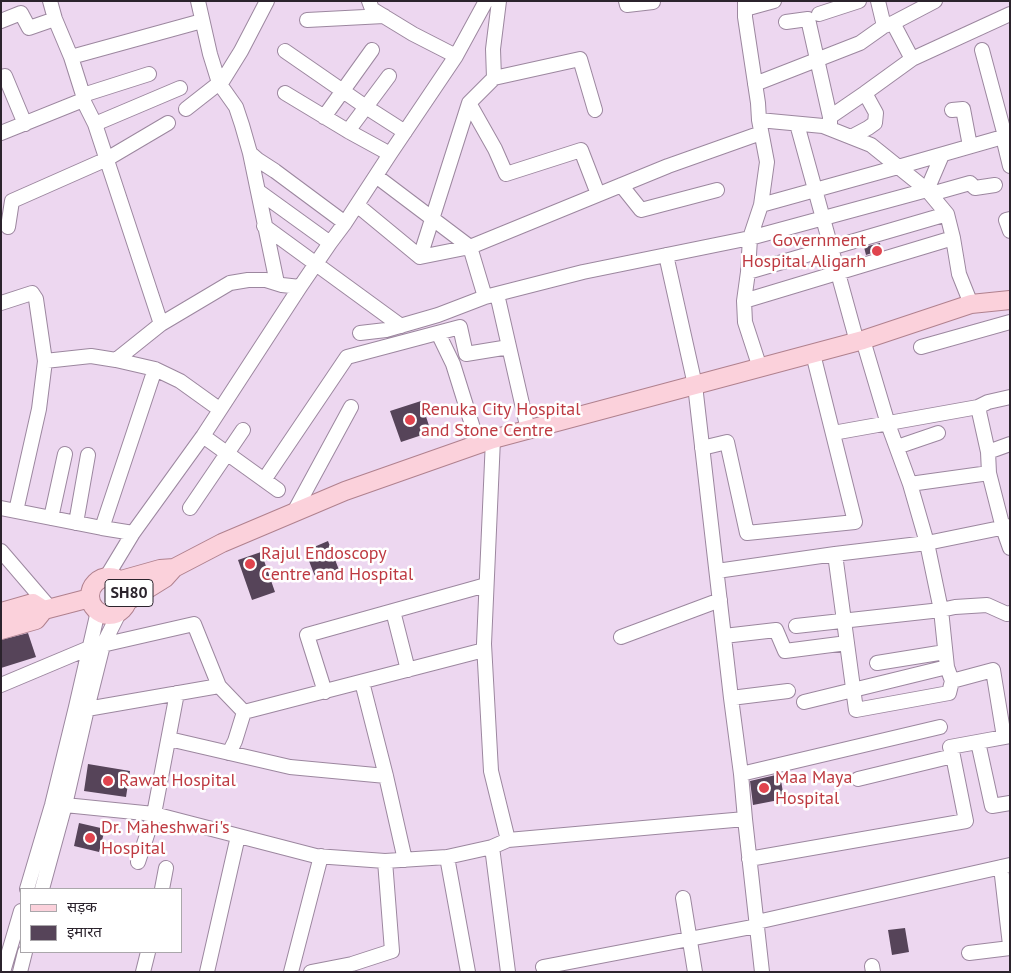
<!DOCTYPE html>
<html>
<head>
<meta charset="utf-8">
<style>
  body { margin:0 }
  #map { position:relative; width:1011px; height:973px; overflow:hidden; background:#edd7f0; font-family:"PT Sans","Noto Sans Devanagari",sans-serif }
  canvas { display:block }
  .frame { position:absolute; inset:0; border:2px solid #2b232c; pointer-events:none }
  .legend { position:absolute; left:20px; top:888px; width:162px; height:65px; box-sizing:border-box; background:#fff; border:1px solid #aaa7ab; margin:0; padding:6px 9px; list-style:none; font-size:15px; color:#2b232c }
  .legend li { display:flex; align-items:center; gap:10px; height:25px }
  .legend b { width:25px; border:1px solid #aaa7ab }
</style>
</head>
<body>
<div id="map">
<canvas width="1011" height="973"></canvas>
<div class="frame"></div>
<ul class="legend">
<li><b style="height:6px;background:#fbd1db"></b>सड़क</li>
<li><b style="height:14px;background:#564459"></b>इमारत</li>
</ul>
</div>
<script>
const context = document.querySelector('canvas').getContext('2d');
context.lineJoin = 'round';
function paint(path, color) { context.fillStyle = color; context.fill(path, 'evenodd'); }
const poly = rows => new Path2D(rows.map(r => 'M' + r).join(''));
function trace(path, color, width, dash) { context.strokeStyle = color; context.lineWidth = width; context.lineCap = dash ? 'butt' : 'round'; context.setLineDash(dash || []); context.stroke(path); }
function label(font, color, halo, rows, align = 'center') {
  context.font = font + ' "PT Sans",sans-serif'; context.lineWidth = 5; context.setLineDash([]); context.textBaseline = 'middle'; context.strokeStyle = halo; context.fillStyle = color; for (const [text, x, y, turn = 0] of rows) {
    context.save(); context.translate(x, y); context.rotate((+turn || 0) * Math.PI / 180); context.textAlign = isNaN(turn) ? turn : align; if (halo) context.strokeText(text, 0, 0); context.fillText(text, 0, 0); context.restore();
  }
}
paint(poly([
  [880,243,881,250,866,255,864,247],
  [421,401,431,432,401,442,390,411],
  [328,541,339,570,316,579,309,561,318,557,314,547],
  [261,552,275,592,252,600,238,560],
  [28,633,36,657,1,668,1,640],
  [88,764,130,771,126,797,84,791],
  [780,774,784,799,753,805,750,781],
  [79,823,105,829,99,852,74,846],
  [905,928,909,952,892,955,888,930]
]), '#564459');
const minor = poly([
  [50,1,55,19,71,57,83,95,83,100,95,124,161,324,230,283,248,280,266,280,282,285,300,287],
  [198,1,210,54,219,83,236,107,242,125,250,153,277,283],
  [369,1,372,9,413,34,456,56],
  [626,1,627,5,653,2,653,1],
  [745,1,745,17,758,103,759,120,767,162,761,205,750,238,748,272,744,301,745,322,760,368],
  [878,1,884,26],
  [745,9,774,1],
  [819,14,859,1],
  [307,20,384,16],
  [1,21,21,13,29,28,55,19],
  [786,22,808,19,830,117,830,124],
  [893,23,912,59],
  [982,50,1005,136],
  [285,51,366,107,405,132],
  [71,57,202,21],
  [5,76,25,124],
  [494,78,580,59,595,110],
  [755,84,860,43,884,26,893,23,935,1],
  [285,93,348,131,390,154],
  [83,95,149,74],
  [469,103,495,149,506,174,581,150,598,194],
  [186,109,223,80,241,51,267,1],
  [952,110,963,109,970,146],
  [324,117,372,50],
  [830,117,865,93,912,59,1010,14],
  [759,120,823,126,871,145,927,190,947,214,953,238,959,274,971,304],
  [95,124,180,88],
  [797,124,857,342],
  [348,131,389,76],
  [1,133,83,100],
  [851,137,868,128,875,123,876,113,865,93],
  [1003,137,1010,166],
  [250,153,258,160,275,171,345,223],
  [376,176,470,247,485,297],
  [621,185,641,210,717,190],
  [258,191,330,243],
  [931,194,970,183,975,188,995,185],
  [357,205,420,257,469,103,494,78,493,49,499,1],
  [761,205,898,167,1010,135],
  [1010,219,1006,220,1010,231],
  [264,226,401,326],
  [8,227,12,201,107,159,168,123],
  [666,255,695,385,731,698,741,774,745,819,762,972],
  [420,257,470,247,668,166,761,133],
  [748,272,947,214],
  [497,294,528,430],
  [744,301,953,238],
  [1,303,32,293,36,299,45,361,39,409,16,511],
  [360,333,386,330,438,315,485,297,583,272,750,238,927,190,942,155],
  [438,333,453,364,478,444],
  [921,347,1010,322],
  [116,360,161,324],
  [45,361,91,356,116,360,155,369,180,381,219,409],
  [978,407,988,402,1010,397],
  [833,433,978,407,988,452,989,473,1003,528,1010,548],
  [203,436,278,490],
  [897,447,938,433],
  [702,448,727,442,747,533,855,522,813,354],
  [988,452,1010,444],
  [264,480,347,357,460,327,466,354,509,347],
  [910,484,989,473],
  [1,508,102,528,133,533],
  [190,508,243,430],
  [294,512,351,407],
  [51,518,65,454],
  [76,523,88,455],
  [102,528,155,369],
  [1,551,50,608],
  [835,554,856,710,949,693,952,681,947,667,941,610,927,543,910,484,888,424,863,340],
  [717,571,835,554,927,543,1010,526],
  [107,576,133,533,203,436,300,287,330,243,345,223,390,154,456,56,486,1],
  [393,611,408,670],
  [796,626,941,610,955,607,987,605,1007,614,1010,613],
  [724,636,776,630,785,651,847,643],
  [621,637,720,600],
  [877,663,945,652],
  [952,681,993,670,1004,737],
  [362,682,386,776,405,860],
  [1,685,89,648,194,624,219,686],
  [325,692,307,635,486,585],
  [731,698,788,691],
  [804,702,947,667],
  [87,709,219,686,244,712,484,650],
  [169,739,290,767,386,776],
  [978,742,992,806,1010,803],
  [229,753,235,741,244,712],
  [741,774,940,727],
  [858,779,953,756,950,747,1010,736],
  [65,805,154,814,316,856,385,861,447,857,492,847,508,840,491,771,484,644,493,439],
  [508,840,745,819],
  [492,847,508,972],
  [447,857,468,972],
  [749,859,966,821,953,756],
  [138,862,154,814,177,693],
  [1001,867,1010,945],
  [27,889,52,805,76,707,98,611],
  [42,889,65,805,87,709,103,645,119,613],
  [162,889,166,868],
  [683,898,695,972],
  [757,922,1010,865],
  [969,953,1010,948],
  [872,966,873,972],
  [543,967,757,926],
  [3,972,21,911],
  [20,972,25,952],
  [143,972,148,952],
  [207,972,238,836],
  [291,972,321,856],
  [311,972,352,964,392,951,385,861]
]);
const major = poly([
  '90 596a19 19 0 1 1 38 0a19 19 0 1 1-38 0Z',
  [121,580,160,569,174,568],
  [128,601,165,578,174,568,222,543,345,491,493,439,863,340,971,304,1010,300],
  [1,612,33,603,44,610],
  [1,630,36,620,44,610,90,598]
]);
trace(minor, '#9c879f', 16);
trace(major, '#b0818e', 20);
trace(minor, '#fff', 14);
trace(major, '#fbd1db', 18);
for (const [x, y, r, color] of [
  [877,251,6,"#e0444e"],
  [410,420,6,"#e0444e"],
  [250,564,6,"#e0444e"],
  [108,781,6,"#e0444e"],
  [764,788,6,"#e0444e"],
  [90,838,6,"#e0444e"]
]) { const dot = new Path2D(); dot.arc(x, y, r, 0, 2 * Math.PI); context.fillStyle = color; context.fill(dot); trace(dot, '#fff', 2); }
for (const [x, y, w] of [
  [129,593,48]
]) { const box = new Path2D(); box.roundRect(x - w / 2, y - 13.5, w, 27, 4); context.fillStyle = '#fff'; context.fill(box); trace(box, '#2b232c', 1); }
label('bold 16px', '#2b232c', null, [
  ["SH80",129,593]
]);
label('18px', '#be3a42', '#fff', [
  ["Government",866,241,"right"],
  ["Hospital Aligarh",866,262,"right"],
  ["Renuka City Hospital",421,410],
  ["and Stone Centre",421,431],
  ["Rajul Endoscopy",261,554],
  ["Centre and Hospital",261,575],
  ["Maa Maya",775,778],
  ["Hospital",775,799],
  ["Rawat Hospital",119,781],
  ["Dr. Maheshwari's",101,828],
  ["Hospital",101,849]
], 'left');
</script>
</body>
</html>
